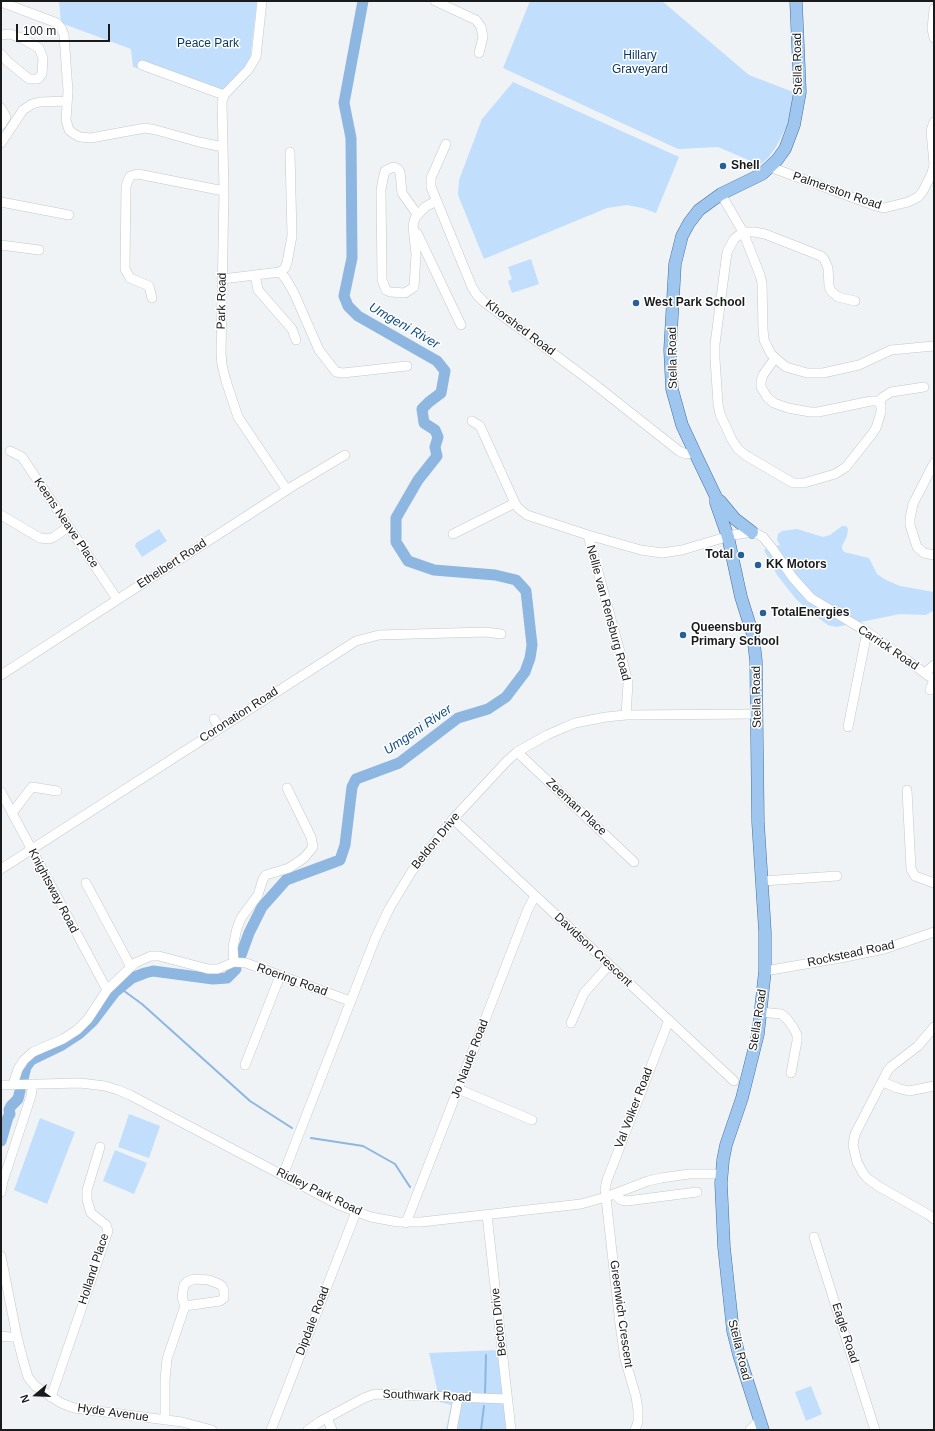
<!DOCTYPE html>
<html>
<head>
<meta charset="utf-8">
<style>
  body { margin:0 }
  #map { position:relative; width:935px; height:1431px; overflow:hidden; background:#eff3f6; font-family:Arial,sans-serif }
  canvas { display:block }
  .frame { position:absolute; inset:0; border:2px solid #191a1c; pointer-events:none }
  .north { position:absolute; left:16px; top:1375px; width:40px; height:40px; -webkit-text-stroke:3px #fff; paint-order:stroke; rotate:251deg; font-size:11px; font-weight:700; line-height:16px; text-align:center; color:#191a1c }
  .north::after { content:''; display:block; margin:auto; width:14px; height:18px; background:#191a1c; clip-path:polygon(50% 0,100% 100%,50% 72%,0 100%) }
  .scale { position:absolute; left:16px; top:24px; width:94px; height:18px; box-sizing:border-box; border:2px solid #191a1c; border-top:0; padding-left:5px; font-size:12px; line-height:14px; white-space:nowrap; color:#191a1c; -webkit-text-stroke:3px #fff; paint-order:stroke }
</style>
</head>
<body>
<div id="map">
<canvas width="935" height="1431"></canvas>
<div class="frame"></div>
<div class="north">N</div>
<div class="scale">100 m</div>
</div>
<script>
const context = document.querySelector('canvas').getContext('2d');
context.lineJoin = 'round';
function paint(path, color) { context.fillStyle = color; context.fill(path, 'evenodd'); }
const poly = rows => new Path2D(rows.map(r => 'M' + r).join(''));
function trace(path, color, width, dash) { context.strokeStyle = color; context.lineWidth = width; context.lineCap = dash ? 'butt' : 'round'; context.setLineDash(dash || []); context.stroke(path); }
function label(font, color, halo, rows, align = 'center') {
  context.font = font + ' Arial,sans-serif'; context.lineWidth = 3; context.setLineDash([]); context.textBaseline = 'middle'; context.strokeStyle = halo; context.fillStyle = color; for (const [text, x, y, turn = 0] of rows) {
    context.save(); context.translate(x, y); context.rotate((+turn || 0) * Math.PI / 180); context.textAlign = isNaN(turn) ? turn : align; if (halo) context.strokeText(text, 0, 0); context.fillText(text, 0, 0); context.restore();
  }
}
paint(poly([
  [59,1,257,1,250,61,248,67,223,93,133,67,131,49,61,23],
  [530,1,662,1,749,75,796,93,788,124,776,147,768,158,760,165,718,147,678,149,503,68],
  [513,82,679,157,656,213,642,208,627,205,607,208,484,259,458,195,459,180,482,119],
  [531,259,539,284,512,293,508,281,512,279,508,267],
  [842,526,846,526,848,529,847,536,842,546,842,549,844,552,869,558,877,574,886,580,900,586,934,592,933,611,926,615,900,614,836,627,828,625,810,612,796,599,777,575,764,550,769,547,780,545,777,540,778,534,782,531,797,529,823,537,830,535],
  [159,529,167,541,142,557,135,546,136,543],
  [129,1114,160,1126,149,1158,118,1147],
  [40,1118,75,1132,47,1204,14,1190],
  [115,1150,147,1163,134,1194,103,1181],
  [499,1350,508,1430,446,1430,451,1405,440,1402,429,1353],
  [811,1386,822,1414,806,1421,795,1392]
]), '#c1defd');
trace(poly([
  [120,988,142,1004,250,1101,292,1128],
  [311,1138,363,1146,395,1164,410,1187],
  [485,1394,486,1355],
  [481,1430,484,1406]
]), '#8db6e1', 2);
trace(poly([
  [241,955,249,933,262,907,286,880,340,860,345,845,352,787,356,779,399,763,458,718,488,709,506,697,525,672,530,658,532,645,526,591,516,580,495,575,434,570,408,561,396,542,396,518,418,480,437,456,435,447,438,437,435,430,424,423,422,409,429,402,441,393,445,371,437,361,358,316,348,306,344,296,352,258,351,138,344,103,363,1],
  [23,1079,26,1067,31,1060,62,1045,79,1034,93,1021,115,992,132,978,145,973,153,971,213,979,227,978,236,969],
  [1,1141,8,1117,10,1114,9,1110,11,1106,18,1099,20,1091]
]), '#8db6e1', 11);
const minor = poly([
  [262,1,256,57,248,70,224,95,222,102,224,191,221,353,222,365,226,381,238,417,287,490],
  [435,1,476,20,481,27,483,37,479,53],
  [1,2,57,23,61,28,64,35,68,91,66,120,69,130,74,134,80,137,91,138,145,128,156,130,199,142,223,147],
  [934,9,932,29,934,38],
  [1,35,10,34,21,38,39,48,43,58,42,74,38,79,29,79,7,61,1,54],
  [142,65,224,95],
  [1,108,6,117,1,125],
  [1,143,23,110,32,104,40,102,67,101],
  [446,144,431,178,431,187,472,287,477,295,484,302,593,383,679,451,686,454,695,453],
  [770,167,876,206,884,208,908,202,918,197,923,191,932,173,934,164,931,131,934,122],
  [721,194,743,232,760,275,762,283,763,329,764,340,771,354,781,363,786,367,807,373,823,373,859,365,891,350,934,346],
  [1,202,69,215],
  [417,214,402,193,400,172,398,169,394,167,389,169,385,171,383,179,381,190,382,280,386,290,390,292,405,293,414,287,416,254,413,226,415,218,425,207,436,201],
  [417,233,461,325],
  [1,245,39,250],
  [280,272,285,268,287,263,292,236,290,152],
  [255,275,258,290,292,329,296,340],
  [222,279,280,272,286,279,294,293,319,350,336,372,343,373,407,366],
  [152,298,149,286,130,278,125,269,126,186,130,176,138,174,224,191],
  [775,358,763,375,761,381,761,387,767,397,774,403,788,408,810,412,818,412,871,401,877,401,881,405,881,412,876,428,872,434,846,467,835,474,804,483,793,483,745,455,738,449,732,440,720,414,718,404,715,359,715,344,727,252,734,239,743,232,754,232,765,234,821,256,824,259,828,268,829,286,831,291,838,297,855,301],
  [879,402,883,397,891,392,924,387],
  [472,421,480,426,515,503,518,508,527,515,588,535,641,550,662,553,682,550,733,535,746,533,755,533,763,537,772,548,793,578,811,598,867,632,907,660,934,680],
  [10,451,22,457,117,599],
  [934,463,913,504,910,518,910,525,917,547,924,553,934,555],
  [1,515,40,538,49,539,54,537,68,527],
  [453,534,515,503],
  [588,535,626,674,628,683,626,715],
  [925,673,934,665],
  [1,675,293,486,345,455],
  [930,690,934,680],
  [214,719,219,728],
  [848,727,867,632],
  [517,752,634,862],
  [907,790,911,869,915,876,934,883],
  [1,792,107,990],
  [12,813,32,787,57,791],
  [453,819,734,1081],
  [1,869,356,641,379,635,485,632,501,634],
  [762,881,837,876],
  [86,883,131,967],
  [234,962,233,947,237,928,241,918,258,895,263,879,266,875,289,868,304,858,313,847,311,837,287,788],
  [765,971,840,958,884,949,934,932],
  [761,1012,781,1014,787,1019,793,1027,797,1035,797,1041,791,1073],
  [571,1023,584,993,609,965],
  [934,1027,918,1046,892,1066,888,1070,855,1134,853,1145,857,1162,863,1173,867,1178,878,1186,929,1215,934,1219],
  [245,1065,280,976],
  [883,1082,897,1088,909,1091,934,1086],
  [1,1085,80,1083,105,1086,118,1090,130,1095,339,1205,371,1217,398,1222,421,1222,581,1204,606,1197,648,1181,661,1178,689,1174,721,1174],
  [13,1085,18,1069,24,1060,33,1052,63,1039,77,1030,88,1019,107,990,135,963,151,956,159,956,208,969,218,969,234,962,246,963,350,1001],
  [458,1089,532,1120],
  [283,1175,375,939,389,909,412,871,453,819,507,761,517,752,547,735,563,728,575,723,606,717,626,715,757,714],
  [1,1192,3,1181,31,1096,33,1084],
  [614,1194,621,1200,627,1201,697,1192],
  [487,1215,511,1430],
  [406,1223,528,909,535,896],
  [814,1237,875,1430],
  [1,1256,17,1337,23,1360,28,1377,35,1386,61,1403,74,1408,182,1422,212,1430],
  [194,1279,209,1280,219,1284,222,1286,224,1291,224,1298,220,1301,185,1306,182,1297,184,1285,187,1282,194,1279],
  [1,1336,9,1337,17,1337],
  [51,1397,108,1231,106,1225,91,1213,87,1200,87,1190,100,1147],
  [327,1418,332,1430],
  [165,1420,165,1380,167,1359,185,1306],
  [271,1430,356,1212],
  [308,1430,321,1421,364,1398,375,1394,507,1399],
  [452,1430,458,1398],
  [635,1430,638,1422,638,1410,636,1397,625,1359,620,1324,605,1189,607,1180,669,1020],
  [750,1430,760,1420]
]);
const major = poly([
  [716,497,716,503,728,537,741,597,753,635,756,661,758,822,765,932,765,971,758,1034,742,1098,726,1145,723,1160,721,1183,724,1247,733,1331,739,1355,763,1430],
  [720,501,735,519,752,532],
  [720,503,716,497,695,453,682,425,672,389,670,350,675,264,682,236,689,223,699,210,721,194,762,174,777,160,785,149,794,125,800,92,796,1]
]);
trace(minor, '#c4c7cb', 10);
trace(major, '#46719d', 13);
trace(minor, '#fff', 9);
trace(major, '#9ec6ee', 12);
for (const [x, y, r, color] of [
  [723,166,4,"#276098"],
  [636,303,4,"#276098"],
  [741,555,4,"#276098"],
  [758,565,4,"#276098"],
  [763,613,4,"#276098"],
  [683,635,4,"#276098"]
]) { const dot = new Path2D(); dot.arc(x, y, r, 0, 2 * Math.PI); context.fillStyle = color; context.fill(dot); trace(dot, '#fff', 1.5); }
label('12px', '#08365e', '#fff', [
  ["Peace Park",208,44],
  ["Hillary",640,56],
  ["Graveyard",640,70]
]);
label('12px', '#191a1c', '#fff', [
  ["Stella Road",798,64,-91],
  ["Palmerston Road",837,191,19],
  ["Park Road",222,301,-89],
  ["Khorshed Road",520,328,37],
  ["Stella Road",673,358,-91],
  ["Keens Neave Place",66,523,56],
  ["Ethelbert Road",172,564,-33],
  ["Nellie van Rensburg Road",608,613,75],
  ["Carrick Road",888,648,34],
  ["Stella Road",757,697,-91],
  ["Coronation Road",239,715,-33],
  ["Zeeman Place",576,807,43],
  ["Beldon Drive",436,841,-51],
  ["Knightsway Road",53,891,62],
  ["Davidson Crescent",593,950,43],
  ["Rockstead Road",851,954,-12],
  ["Roering Road",292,980,20],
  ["Stella Road",758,1020,-81],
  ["Jo Naude Road",470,1059,-69],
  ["Val Volker Road",634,1108,-69],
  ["Ridley Park Road",319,1192,26],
  ["Holland Place",94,1269,-72],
  ["Greenwich Crescent",621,1314,82],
  ["Dipdale Road",313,1321,-69],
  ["Becton Drive",499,1322,-96],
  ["Eagle Road",845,1333,72],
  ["Stella Road",739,1350,76],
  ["Southwark Road",427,1396,2],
  ["Hyde Avenue",113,1413,8]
]);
label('bold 12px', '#191a1c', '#fff', [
  ["Shell",731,166],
  ["West Park School",644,303],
  ["Total",733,555,"right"],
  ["KK Motors",766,565],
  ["TotalEnergies",771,613],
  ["Queensburg",691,628],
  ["Primary School",691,642]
], 'left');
label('italic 13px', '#165186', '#fff', [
  ["Umgeni River",404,326,30],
  ["Umgeni River",418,730,-34]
]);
</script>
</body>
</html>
